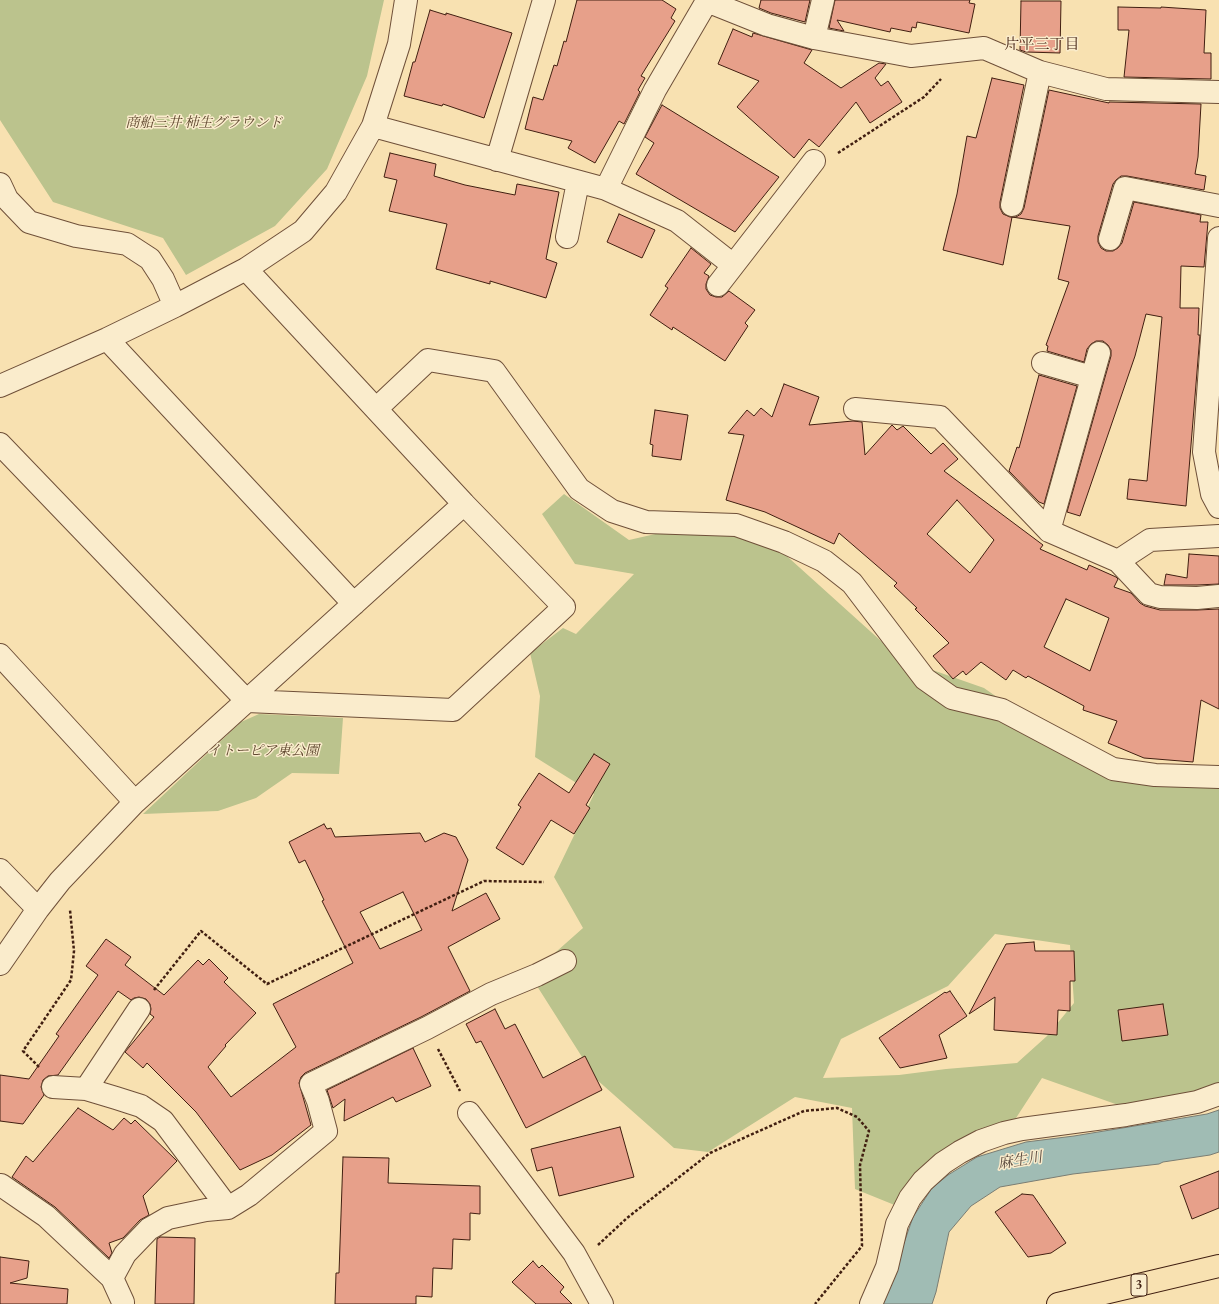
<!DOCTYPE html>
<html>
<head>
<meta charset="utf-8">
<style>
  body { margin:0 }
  canvas { display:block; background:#f8e1b1 }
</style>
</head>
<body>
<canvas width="1219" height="1304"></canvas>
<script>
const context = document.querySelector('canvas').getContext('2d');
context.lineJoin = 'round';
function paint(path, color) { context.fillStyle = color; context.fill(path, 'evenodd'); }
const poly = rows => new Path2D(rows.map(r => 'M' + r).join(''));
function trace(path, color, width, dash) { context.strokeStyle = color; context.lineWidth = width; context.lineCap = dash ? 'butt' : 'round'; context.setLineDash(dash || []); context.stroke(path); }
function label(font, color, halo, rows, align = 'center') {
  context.font = font + ' "EB Garamond","Noto Serif JP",serif'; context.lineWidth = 3; context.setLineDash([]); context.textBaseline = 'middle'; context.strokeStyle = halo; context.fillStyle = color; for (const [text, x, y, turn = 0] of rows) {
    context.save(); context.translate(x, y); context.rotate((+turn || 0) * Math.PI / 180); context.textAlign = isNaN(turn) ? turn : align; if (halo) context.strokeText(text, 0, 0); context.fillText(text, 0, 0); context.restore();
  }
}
paint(poly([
  [0,0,384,0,367,76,327,169,275,226,186,275,163,238,53,202,0,120],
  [564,494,629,540,704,523,779,549,901,659,984,688,1111,777,1219,781,1219,1097,1138,1112,1042,1078,1016,1118,940,1158,897,1206,855,1189,852,1108,795,1097,708,1152,674,1148,596,1079,530,975,583,928,554,877,594,794,535,757,540,696,530,653,563,628,576,634,634,574,575,564,542,514],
  [995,934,1070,945,1074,1003,1047,1036,1017,1063,946,1069,899,1075,823,1078,841,1039,948,986],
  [259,714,343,718,339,774,292,773,256,798,218,811,143,814,241,722]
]), '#bbc38d');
const water = poly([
  [1219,1110,1219,1152,1210,1155,1163,1162,1159,1164,1073,1174,1000,1187,971,1206,949,1232,936,1292,932,1304,883,1304,913,1217,932,1188,948,1175,977,1157,1026,1142,1074,1136,1207,1114,1219,1110]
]);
paint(water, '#a0bcb4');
trace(water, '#7a7d73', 1);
const building = poly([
  [577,0,662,0,676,9,671,18,675,21,641,76,645,78,638,90,640,92,624,124,619,121,595,163,568,148,572,141,525,129,533,97,543,100,554,65,557,66,564,41,566,42,577,0],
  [761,0,810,0,805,22,771,13,759,8,761,0],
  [835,0,970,0,969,3,975,4,969,33,917,22,916,28,912,27,911,32,891,28,890,32,837,20,844,31,829,28,835,0],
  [1021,1,1061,1,1060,53,1026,52,1020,50,1021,1],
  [1118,7,1161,8,1161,7,1206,10,1204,53,1211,53,1211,79,1124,77,1129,30,1118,30,1118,7],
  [430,10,446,15,446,13,512,33,484,118,443,104,442,106,404,96,413,62,415,62,430,10],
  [733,29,752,37,753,33,812,50,804,63,841,88,879,63,886,64,875,78,881,86,888,81,902,102,870,123,856,102,819,147,809,139,794,158,737,107,759,81,718,64,733,29],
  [992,78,1024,85,1000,202,1000,208,1003,214,1010,217,1016,217,1021,214,1024,208,1049,90,1109,103,1109,102,1201,104,1198,157,1195,174,1206,176,1204,190,1127,176,1121,176,1116,180,1113,184,1098,236,1098,242,1101,248,1106,251,1113,251,1118,248,1122,243,1134,202,1201,215,1200,222,1208,222,1204,267,1181,266,1180,308,1199,308,1198,335,1200,335,1186,506,1127,499,1129,479,1147,481,1162,317,1146,314,1135,356,1080,516,1067,512,1111,356,1111,350,1108,345,1103,341,1096,341,1091,344,1087,349,1084,362,1047,351,1048,346,1046,345,1069,282,1058,279,1070,226,1012,217,1003,265,943,250,957,194,967,136,976,138,992,78],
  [662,105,779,177,735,232,636,174,654,143,645,137,662,105],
  [390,153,436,164,434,176,465,185,515,195,517,184,559,192,546,259,557,263,546,298,490,281,490,284,436,269,447,224,389,211,397,180,384,177,390,153],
  [619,214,655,230,642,258,607,242,619,214],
  [691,248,711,264,704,273,709,276,706,284,706,289,710,295,716,297,722,297,729,291,755,310,745,323,748,326,725,361,673,327,672,330,650,315,668,288,665,286,691,248],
  [1039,375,1077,386,1044,504,1039,502,1009,471,1017,447,1019,448,1039,375],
  [784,384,819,397,809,425,853,421,862,422,865,455,892,425,897,430,903,426,931,454,943,443,958,459,944,471,1043,545,1040,549,1087,570,1089,565,1116,577,1118,579,1114,587,1131,593,1140,603,1145,606,1160,610,1197,610,1219,609,1219,709,1201,700,1193,762,1144,758,1108,743,1117,721,1083,710,1084,706,1028,676,1026,678,1013,670,1006,680,981,662,966,675,963,671,953,679,933,656,949,643,915,609,917,608,894,586,897,583,839,533,834,544,765,512,726,500,744,435,728,433,747,410,754,416,761,408,772,417,784,384],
  [957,500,994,540,970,573,927,534,957,500],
  [1066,599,1109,618,1090,671,1044,647,1066,599],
  [655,410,688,415,681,460,652,456,653,445,650,444,655,410],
  [1189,554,1219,556,1219,584,1197,585,1164,585,1166,574,1187,578,1189,554],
  [594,754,610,764,586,805,590,808,574,834,551,820,523,865,496,848,521,807,518,805,539,773,569,793,594,754],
  [324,824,327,829,331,828,335,837,420,833,425,842,444,833,456,837,468,860,452,911,486,893,500,919,448,947,470,991,421,1017,305,1073,301,1077,299,1083,311,1125,272,1155,240,1170,196,1112,147,1063,143,1068,125,1052,154,1017,150,1014,151,1009,150,1004,146,999,139,997,134,998,131,1000,118,991,58,1075,48,1076,43,1080,41,1087,44,1095,23,1124,0,1121,0,1075,29,1079,59,1036,56,1034,98,975,86,966,106,939,131,957,125,965,164,995,198,960,203,965,209,959,228,978,224,982,256,1013,225,1045,226,1046,208,1067,231,1097,296,1047,273,1004,353,963,322,901,324,900,305,860,299,863,289,842,324,824],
  [403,892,422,930,380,949,360,912,403,892],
  [1034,942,1035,951,1074,951,1075,981,1070,981,1070,1011,1058,1010,1057,1035,994,1030,995,997,969,1014,1006,944,1034,942],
  [950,991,967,1016,939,1035,947,1058,900,1068,879,1038,945,992,946,993,950,991],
  [1163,1004,1168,1035,1122,1041,1118,1010,1163,1004],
  [495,1009,505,1029,515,1024,543,1078,585,1056,602,1090,526,1128,481,1041,476,1043,466,1024,495,1009],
  [413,1048,431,1086,396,1102,393,1097,344,1121,345,1099,333,1108,327,1090,413,1048],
  [78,1108,113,1130,124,1118,131,1124,135,1120,177,1161,143,1196,149,1215,140,1220,123,1238,109,1243,112,1253,109,1258,55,1207,12,1177,26,1156,33,1162,78,1108],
  [620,1127,634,1177,559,1196,552,1167,537,1171,531,1149,620,1127],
  [343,1157,389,1158,388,1183,480,1186,480,1214,470,1213,470,1240,453,1239,452,1269,433,1268,432,1297,416,1296,416,1304,335,1304,336,1273,339,1273,343,1157],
  [1219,1171,1219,1208,1192,1219,1180,1186,1219,1171],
  [1022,1194,1033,1195,1066,1243,1051,1253,1028,1257,995,1212,1022,1194],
  [160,1237,195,1238,194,1304,155,1304,157,1239,160,1237],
  [0,1257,29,1261,27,1278,10,1283,68,1289,67,1304,0,1304,0,1257],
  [533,1261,539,1268,542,1265,564,1287,560,1292,572,1304,536,1304,512,1282,533,1261]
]);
paint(building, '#e7a08a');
trace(building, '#411f11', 1);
const minor = poly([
  [814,38,823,0],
  [373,126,606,189,655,90,707,1,767,25,814,38,911,56,984,48,1040,72,1106,89,1219,92],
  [497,160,544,0],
  [0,184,7,199,29,222,76,236,127,244,150,259,163,279,175,306],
  [606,189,677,221,733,265],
  [1012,205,1040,72],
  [567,237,578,182],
  [1219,238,1204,452,1212,494,1219,507],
  [1110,239,1125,188,1219,206],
  [718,285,814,161],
  [107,339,354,604],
  [1043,363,1092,377],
  [0,386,107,339,175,306,246,269,303,231,336,192,373,126,399,44,406,0],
  [376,409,428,360,494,371,579,489,612,511,646,522,736,525,784,542,824,561,852,583,925,679,952,698,1002,710,1113,769,1155,775,1219,777],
  [855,409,940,417,1049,531,1118,561,1150,540,1219,536],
  [0,444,247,701,453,710,564,607,464,504,246,269],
  [1049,531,1099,353],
  [1118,561,1149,594,1160,597,1197,598,1219,596],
  [0,655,135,802],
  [0,870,38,909],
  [0,964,38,909,60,881,135,802,464,504],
  [53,1087,86,1089,116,1098,141,1106,163,1121,228,1208],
  [86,1089,139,1009],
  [469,1113,574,1253,602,1304],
  [1,1185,46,1216,112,1278,123,1302,123,1304],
  [112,1278,125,1254,149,1229,168,1218,206,1210,228,1208,249,1195,326,1131,318,1101,311,1084,427,1028,491,994,537,975,565,961],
  [871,1304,887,1267,897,1224,910,1198,923,1181,943,1163,960,1152,981,1141,1004,1133,1022,1129,1126,1115,1197,1102,1219,1094]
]);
const major = poly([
  [1058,1304,1219,1266]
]);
trace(minor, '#6f5039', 24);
trace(major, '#411f11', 24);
trace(poly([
  [838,153,924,97,941,79],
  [154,990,201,931,267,984,484,881,544,882],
  [438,1049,460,1091],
  [39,1067,23,1051,71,980,74,951,70,910],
  [598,1245,627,1218,710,1153,804,1111,837,1108,857,1117,869,1131,860,1165,862,1246,815,1304]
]), '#411f11', 2.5, [3, 2]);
trace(minor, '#faeccc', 22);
trace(major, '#f8e1b1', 22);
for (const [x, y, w] of [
  [1139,1285,16]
]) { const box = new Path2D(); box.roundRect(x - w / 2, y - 11, w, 22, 3); context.fillStyle = '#faeccc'; context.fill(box); trace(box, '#411f11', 1); }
label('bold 13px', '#411f11', null, [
  ["3",1139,1285]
]);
label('italic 14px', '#604830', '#faeccc', [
  ["商船三井 柿生グラウンド",204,123],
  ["イトーピア東公園",263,751]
]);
label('15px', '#411f11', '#faeccc', [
  ["片平三丁目",1042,45]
]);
label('italic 15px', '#5e4e42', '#faeccc', [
  ["麻生川",1020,1161,-9]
]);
</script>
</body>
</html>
